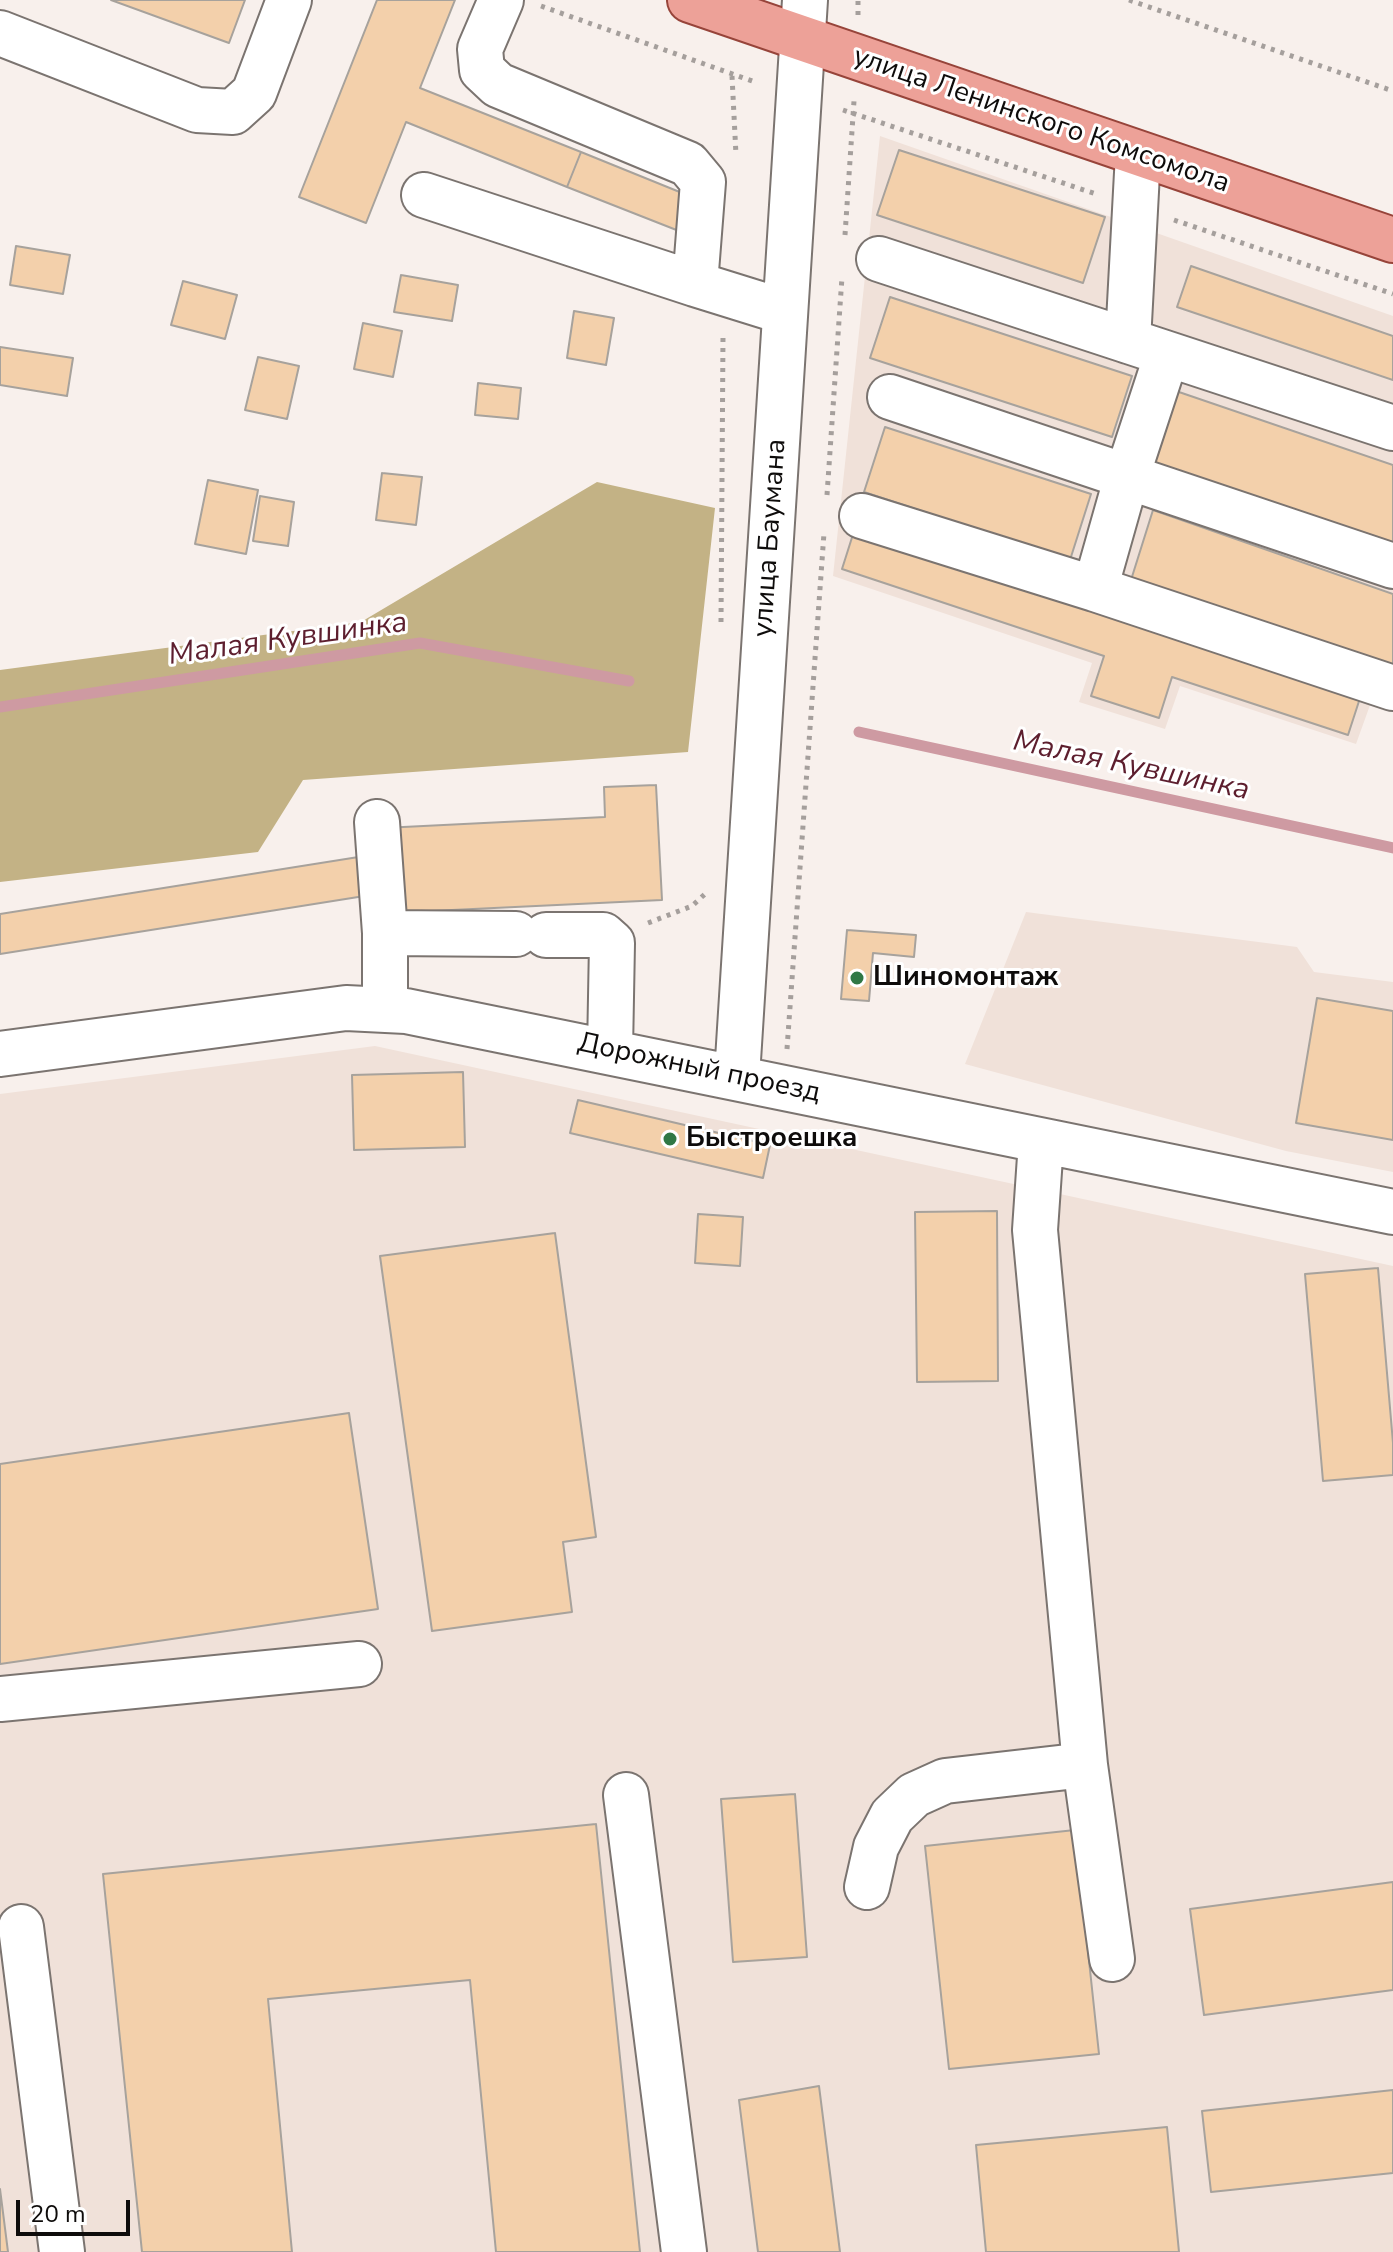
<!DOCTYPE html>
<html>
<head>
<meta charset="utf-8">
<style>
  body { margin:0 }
  #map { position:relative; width:1393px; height:2252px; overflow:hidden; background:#f8f0ec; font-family:"Nunito Sans",sans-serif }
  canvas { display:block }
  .scale { position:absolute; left:16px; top:2200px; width:114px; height:36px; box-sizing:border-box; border:4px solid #0e0c0b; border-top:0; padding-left:10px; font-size:24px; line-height:28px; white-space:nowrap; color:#0e0c0b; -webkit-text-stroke:6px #fff; paint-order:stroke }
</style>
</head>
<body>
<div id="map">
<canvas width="1393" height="2252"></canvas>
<div class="scale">20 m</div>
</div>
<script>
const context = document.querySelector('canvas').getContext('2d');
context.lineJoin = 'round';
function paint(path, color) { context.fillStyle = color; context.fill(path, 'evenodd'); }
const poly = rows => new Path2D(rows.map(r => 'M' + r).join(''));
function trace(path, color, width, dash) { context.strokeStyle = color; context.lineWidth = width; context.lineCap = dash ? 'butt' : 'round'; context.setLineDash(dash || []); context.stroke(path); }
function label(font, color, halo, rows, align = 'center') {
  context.font = font + ' "Nunito Sans",sans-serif'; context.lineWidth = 6; context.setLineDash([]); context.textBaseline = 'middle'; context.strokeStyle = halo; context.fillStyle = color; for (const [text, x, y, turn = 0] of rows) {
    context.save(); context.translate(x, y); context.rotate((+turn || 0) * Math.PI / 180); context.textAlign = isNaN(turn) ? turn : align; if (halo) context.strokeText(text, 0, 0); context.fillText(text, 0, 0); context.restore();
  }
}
paint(poly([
  [880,136,1393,316,1393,700,1374,694,1356,744,1180,686,1165,729,1079,702,1092,663,833,576],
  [1026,912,1297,947,1314,972,1393,982,1393,1172,1286,1151,965,1064],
  [375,1046,1393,1266,1393,2252,0,2252,0,1094]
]), '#f0e1d9');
paint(poly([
  [597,482,715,508,688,752,303,780,258,852,0,882,0,670,361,622]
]), '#c3b285');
trace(poly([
  [0,707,420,643,629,681],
  [859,732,1393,848]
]), '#ce9aa2', 11);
const building = poly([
  [111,0,245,0,229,43,111,0],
  [377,0,455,0,420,88,581,152,567,187,406,122,366,223,299,197,377,0],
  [899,150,1105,217,1083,283,877,215,899,150],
  [581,152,692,197,679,231,567,187,581,152],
  [16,246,70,255,63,294,10,285,16,246],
  [1191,266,1393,336,1393,380,1177,307,1191,266],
  [401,275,458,285,452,321,394,312,401,275],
  [183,281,237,295,225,339,171,325,183,281],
  [890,297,1132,376,1112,437,870,358,890,297],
  [574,311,614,318,606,365,567,358,574,311],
  [363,323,402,331,393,377,354,369,363,323],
  [0,347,73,358,67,396,0,385,0,347],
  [258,357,299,366,287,419,245,410,258,357],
  [478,383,521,388,518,419,475,415,478,383],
  [1176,391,1393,465,1393,546,1151,463,1176,391],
  [885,427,1091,494,1070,560,864,492,885,427],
  [382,473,422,477,416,525,376,520,382,473],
  [208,480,258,490,246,554,195,544,208,480],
  [260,496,294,502,288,546,253,541,260,496],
  [1153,510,1393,594,1393,669,1131,580,1153,510],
  [855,528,1361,695,1348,735,1172,677,1159,718,1091,696,1104,656,842,569,855,528],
  [656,785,662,900,389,913,383,828,605,817,604,787,656,785],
  [371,855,377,894,0,954,0,914,371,855],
  [847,930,916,935,914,957,873,953,869,1001,841,999,847,930],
  [1317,998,1393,1011,1393,1140,1296,1123,1317,998],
  [463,1072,465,1147,354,1150,352,1075,463,1072],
  [578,1100,770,1145,763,1178,570,1133,578,1100],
  [997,1211,998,1381,917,1382,915,1212,997,1211],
  [698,1214,743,1217,740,1266,695,1263,698,1214],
  [555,1233,596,1537,563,1542,572,1612,432,1631,380,1256,555,1233],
  [1378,1268,1393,1443,1393,1475,1323,1481,1305,1274,1378,1268],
  [349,1413,378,1609,0,1664,0,1464,349,1413],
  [795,1794,807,1957,733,1962,721,1799,795,1794],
  [596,1824,640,2252,496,2252,470,1980,268,1999,292,2252,142,2252,103,1874,596,1824],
  [1075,1830,1099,2054,949,2069,925,1846,1075,1830],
  [1393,1882,1393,1990,1204,2015,1190,1909,1393,1882],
  [819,2086,840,2252,758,2252,739,2100,819,2086],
  [1393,2090,1393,2173,1211,2192,1202,2111,1393,2090],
  [1167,2127,1179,2252,986,2252,976,2145,1167,2127],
  [0,2189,8,2252,0,2252,0,2189]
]);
paint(building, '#f3d0ab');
trace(building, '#a7a29c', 2);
const minor = poly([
  [501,0,480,49,482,70,498,85,688,164,703,182,695,284,785,312],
  [0,33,197,110,233,112,254,93,289,0],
  [424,195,695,284],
  [879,259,1393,428],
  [1128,341,1138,154],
  [890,397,1393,566],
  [862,516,1095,589,1127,476,1167,354],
  [1095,589,1393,688],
  [377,822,385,933,385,1010],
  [385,933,516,934],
  [546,935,603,935,612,943,610,1051],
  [0,1054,346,1008,406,1011,1393,1212],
  [737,1076,805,0],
  [1041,1142,1035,1230,1085,1765,1112,1959],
  [0,1699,359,1664],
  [626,1795,684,2252],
  [867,1887,876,1847,892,1816,914,1795,945,1781,1085,1765],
  [21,1927,62,2252]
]);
const major = poly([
  [690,0,1393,240]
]);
trace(minor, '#7b7470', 48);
trace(major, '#97443a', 48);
trace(poly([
  [1129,0,1393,91],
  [541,6,755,82],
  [858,15,858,0],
  [732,76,736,155],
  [843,110,1096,194],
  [1174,220,1393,294],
  [845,235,854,101],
  [827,495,842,277],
  [721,622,723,336],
  [648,923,692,906,706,893],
  [787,1049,824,533]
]), '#a59f9c', 5, [4, 6]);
trace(minor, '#fff', 44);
trace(major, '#eda198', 44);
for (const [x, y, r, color] of [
  [857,978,8,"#307845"],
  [670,1139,8,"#307845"]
]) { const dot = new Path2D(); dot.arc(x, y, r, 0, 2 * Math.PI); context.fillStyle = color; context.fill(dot); trace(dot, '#fff', 3); }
label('28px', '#0e0c0b', '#fff', [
  ["улица Ленинского Комсомола",1041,121,19],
  ["улица Баумана",771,538,-86],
  ["Дорожный проезд",699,1069,12]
]);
label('bold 28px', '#0e0c0b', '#fff', [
  ["Шиномонтаж",873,978],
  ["Быстроешка",686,1139]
], 'left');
label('italic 30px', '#5d1e2e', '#fff', [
  ["Малая Кувшинка",288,640,-8],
  ["Малая Кувшинка",1131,767,12]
]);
</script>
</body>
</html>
